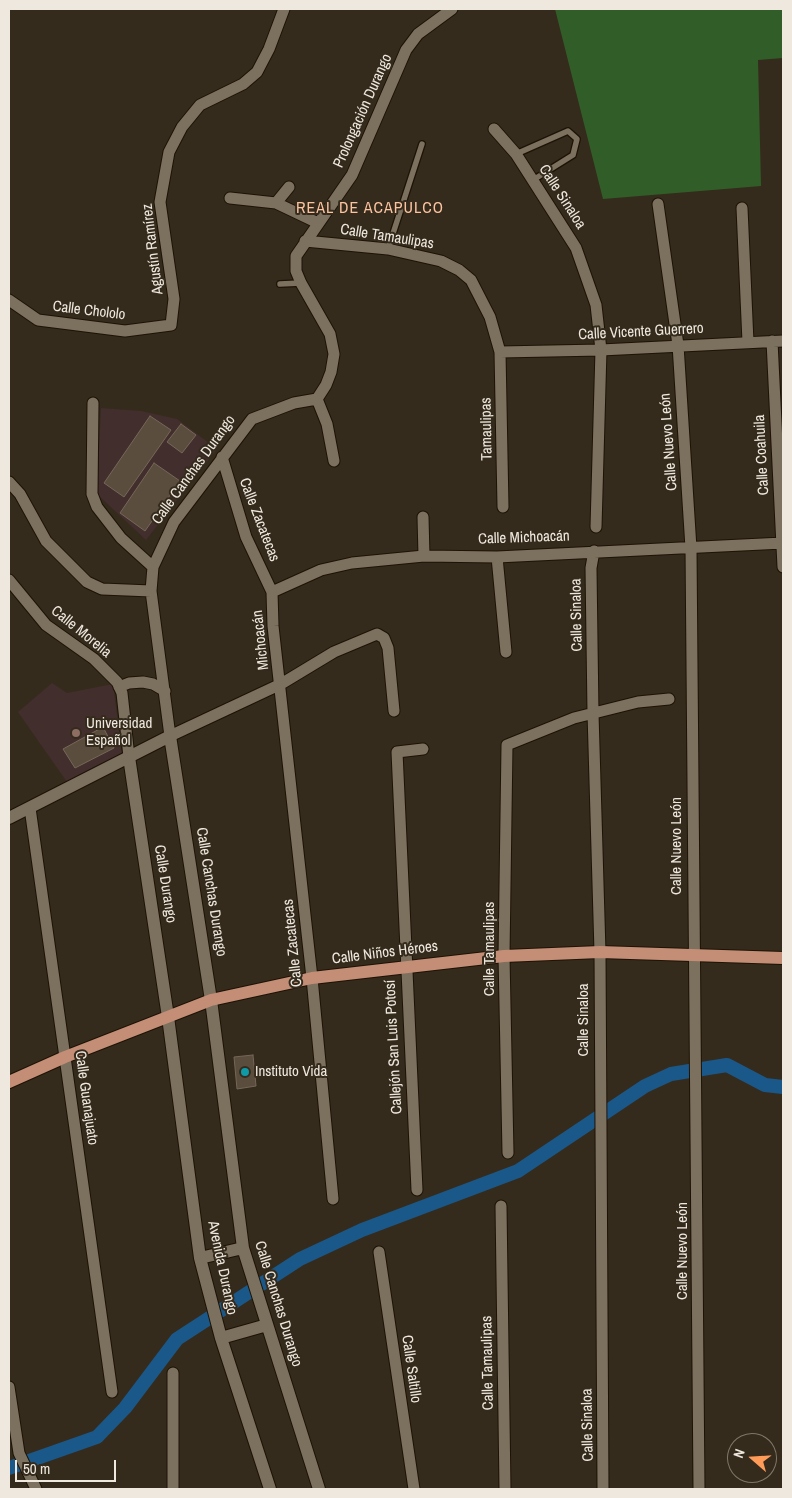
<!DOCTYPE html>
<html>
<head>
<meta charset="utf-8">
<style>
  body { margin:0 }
  #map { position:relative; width:792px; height:1498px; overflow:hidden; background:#352b1c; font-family:"Archivo Narrow",sans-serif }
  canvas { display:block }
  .frame { position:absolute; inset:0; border:10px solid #eee8de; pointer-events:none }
  .north { position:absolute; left:727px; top:1433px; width:50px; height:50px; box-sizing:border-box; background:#352b1c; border:1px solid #7f776a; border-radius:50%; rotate:289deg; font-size:14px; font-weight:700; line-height:20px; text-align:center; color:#eee8de }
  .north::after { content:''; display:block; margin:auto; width:18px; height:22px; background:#fe9b59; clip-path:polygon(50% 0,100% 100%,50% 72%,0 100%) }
  .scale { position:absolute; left:15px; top:1460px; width:101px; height:22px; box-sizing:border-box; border:2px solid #eee8de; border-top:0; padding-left:6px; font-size:15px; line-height:18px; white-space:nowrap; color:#eee8de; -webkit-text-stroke:4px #352b1c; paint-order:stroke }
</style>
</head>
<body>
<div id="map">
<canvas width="792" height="1498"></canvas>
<div class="frame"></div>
<div class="north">N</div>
<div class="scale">50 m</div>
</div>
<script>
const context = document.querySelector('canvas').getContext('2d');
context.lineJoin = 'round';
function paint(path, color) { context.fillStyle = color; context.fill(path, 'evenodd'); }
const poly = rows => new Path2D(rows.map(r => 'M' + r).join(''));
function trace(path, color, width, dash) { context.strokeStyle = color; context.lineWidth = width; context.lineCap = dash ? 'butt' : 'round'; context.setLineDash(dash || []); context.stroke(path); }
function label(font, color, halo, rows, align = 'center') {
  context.font = font + ' "Archivo Narrow",sans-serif'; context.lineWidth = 4; context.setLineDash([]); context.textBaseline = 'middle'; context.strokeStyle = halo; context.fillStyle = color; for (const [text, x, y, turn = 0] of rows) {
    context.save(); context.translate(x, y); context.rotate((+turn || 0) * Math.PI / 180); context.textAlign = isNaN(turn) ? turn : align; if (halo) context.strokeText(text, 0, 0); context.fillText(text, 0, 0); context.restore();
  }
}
paint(poly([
  [101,408,141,411,177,419,217,449,146,540,97,494],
  [52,683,67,693,113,684,122,754,67,782,18,712]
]), '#422e2d');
paint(poly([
  [555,9,783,9,783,58,758,60,761,186,603,199]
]), '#315e28');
trace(poly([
  [9,1468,97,1437,125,1408,177,1339,300,1259,362,1230,518,1171,645,1086,671,1074,727,1065,765,1085,783,1087]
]), '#1b588a', 14);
const building = poly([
  [150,416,171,430,124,497,104,483,150,416],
  [181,424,196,435,182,453,167,442,181,424],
  [154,463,180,481,145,531,120,513,154,463],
  [103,727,114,748,75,768,63,749,103,727],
  [253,1055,256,1086,237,1089,234,1057,253,1055]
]);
paint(building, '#5a4d3e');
trace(building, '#756758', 1);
const lane = poly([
  [516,154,568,131,577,139,573,155,533,180],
  [388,249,422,144],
  [280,284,301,283]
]);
const street = poly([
  [494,129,516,154,576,248,596,305,601,350,596,527],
  [230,198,276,203,318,223],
  [276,203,289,187],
  [658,204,678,345,691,548,699,1489],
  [742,208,748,342],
  [305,241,388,249,441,261,459,270,471,280,490,317,500,352,503,507],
  [9,300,38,320,54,322,125,331,171,325,174,299,160,202,169,152,182,127,200,105,243,84,257,72,269,49,284,9],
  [772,341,783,567],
  [500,352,601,350,783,341],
  [317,399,327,424,334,461],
  [93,403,92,494,97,507,121,538,153,567],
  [222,457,246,537,272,592,273,626,312,978,333,1199],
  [9,482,20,494,46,541,87,582,102,589,151,591],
  [423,517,424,556],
  [594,551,591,568,593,713,600,952,603,1489],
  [497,557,506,652],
  [9,580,46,625,94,659,117,682,122,693,129,757],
  [272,592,321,570,352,563,424,556,497,557,783,543],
  [119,687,129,683,143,682,153,684,165,691],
  [394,711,388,648,384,638,377,634,334,652,281,684,170,736,151,591,153,567,174,522,252,419,294,403,317,399,326,385,331,372,334,354,330,334,301,283,296,271,296,256,352,175,406,50,418,34,452,9],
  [30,808,112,1392],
  [508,1153,504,956,507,745,574,718,638,702,669,699],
  [417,1190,397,752,423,749],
  [501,1206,505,1489],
  [379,1252,414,1489],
  [9,1387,19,1453,36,1489],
  [173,1489,173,1373]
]);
const secondary = poly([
  [129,757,168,1017,200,1258,221,1338,270,1489],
  [9,818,170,736,211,1000,243,1248,319,1489],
  [200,1258,243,1248],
  [221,1338,267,1325]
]);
const primary = poly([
  [9,1082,65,1057,211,1000,312,978,504,956,600,952,783,958]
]);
trace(lane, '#1d1306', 8);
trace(street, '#1d1306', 13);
trace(secondary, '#1d1306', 14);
trace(primary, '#1d1306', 14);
trace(lane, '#7c705f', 5.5);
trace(street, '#7c705f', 11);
trace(secondary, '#7c705f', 12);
trace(primary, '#c38d76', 12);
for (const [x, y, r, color] of [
  [76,733,5,"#8d6e63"],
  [245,1072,5,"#0f9aa8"]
]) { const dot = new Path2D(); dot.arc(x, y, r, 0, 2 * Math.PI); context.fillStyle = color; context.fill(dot); trace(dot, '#352b1c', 2); }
label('15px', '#eee8de', '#352b1c', [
  ["Prolongación Durango",363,111,-66],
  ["Calle Sinaloa",562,197,57],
  ["Calle Tamaulipas",387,237,9],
  ["Agustín Ramírez",153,249,-97],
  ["Calle Chololo",89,311,7],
  ["Calle Vicente Guerrero",641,332,-3],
  ["Tamaulipas",487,429,-91],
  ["Calle Nuevo León",669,442,-94],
  ["Calle Coahuila",762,455,-93],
  ["Calle Canchas Durango",194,470,-54],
  ["Calle Zacatecas",259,520,69],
  ["Calle Michoacán",524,538,-2],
  ["Calle Sinaloa",577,615,-91],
  ["Calle Morelia",81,632,39],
  ["Michoacán",261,640,-96],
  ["Calle Nuevo León",677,846,-90],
  ["Calle Durango",165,884,81],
  ["Calle Canchas Durango",211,892,81],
  ["Calle Zacatecas",293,943,-96],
  ["Calle Tamaulipas",490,949,-90],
  ["Calle Niños Héroes",385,953,-7],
  ["Calle Sinaloa",584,1020,-90],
  ["Callejón San Luis Potosí",394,1047,-93],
  ["Calle Guanajuato",86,1098,82],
  ["Calle Nuevo León",683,1251,-90],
  ["Avenida Durango",222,1268,78],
  ["Calle Canchas Durango",278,1304,73],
  ["Calle Tamaulipas",488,1363,-91],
  ["Calle Saltillo",411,1369,82],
  ["Calle Sinaloa",588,1425,-91]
]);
label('15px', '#eee8de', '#352b1c', [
  ["Universidad",86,724],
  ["Español",86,741],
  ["Instituto Vida",255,1072]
], 'left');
context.letterSpacing = '1px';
label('16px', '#fcc3a0', '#352b1c', [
  ["REAL DE ACAPULCO",370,209]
]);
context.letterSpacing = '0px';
</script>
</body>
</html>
